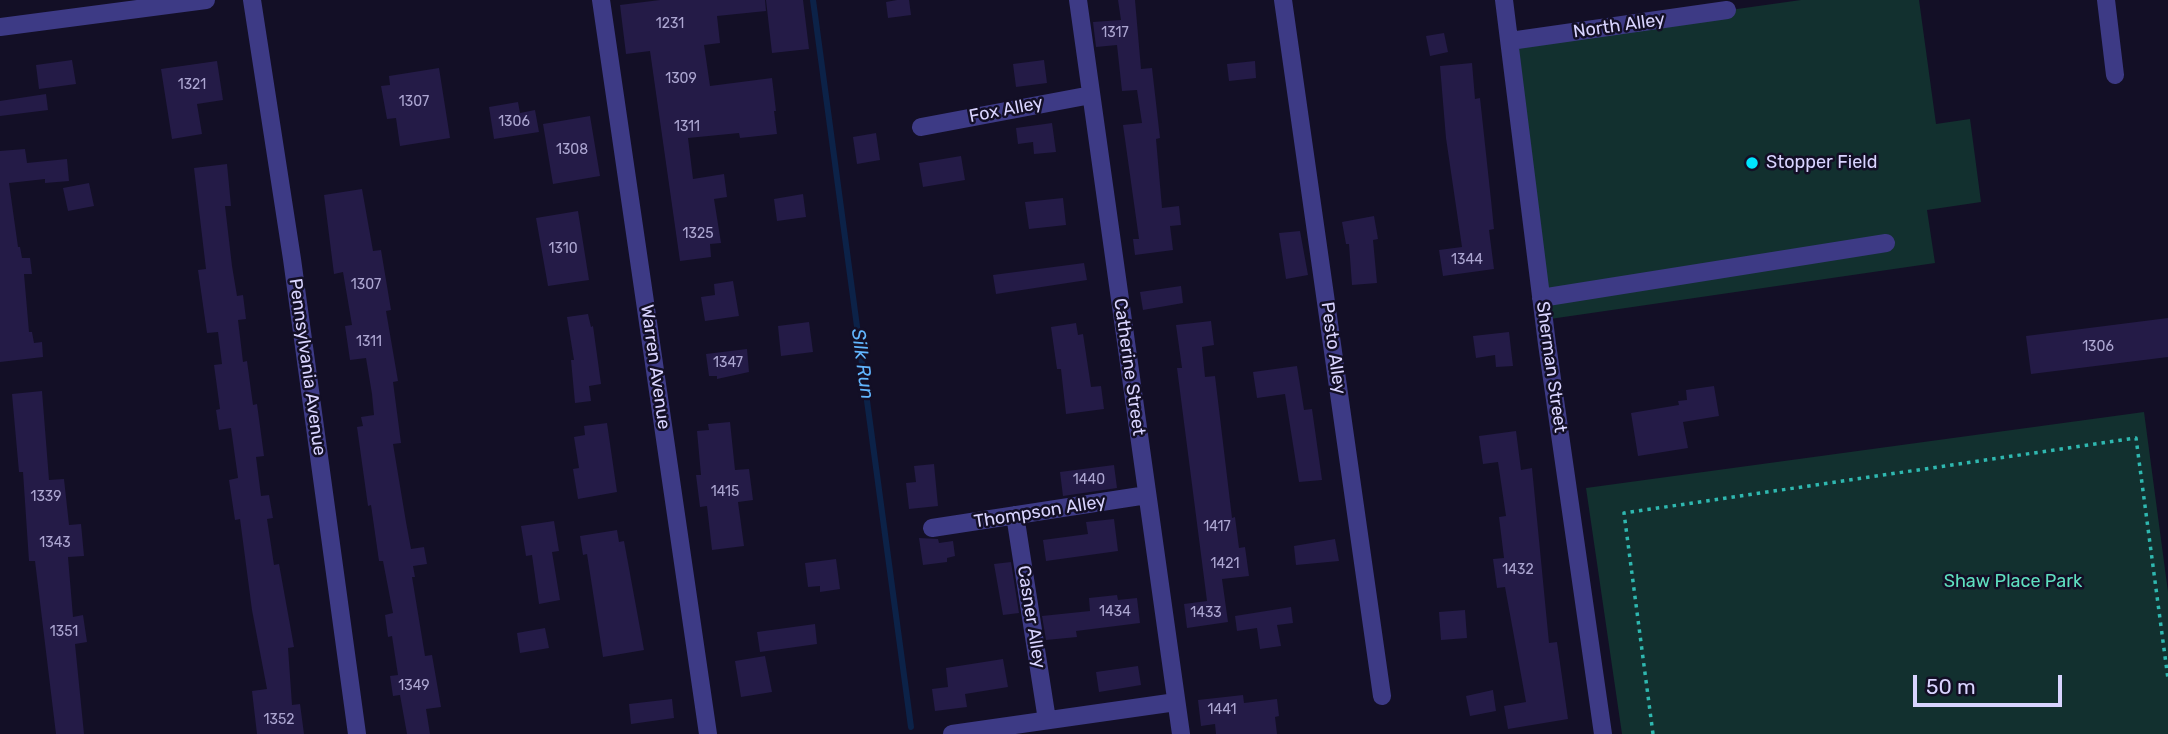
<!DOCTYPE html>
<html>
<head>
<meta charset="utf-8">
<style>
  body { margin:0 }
  #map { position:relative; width:2168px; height:734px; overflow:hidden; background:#130f26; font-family:Rubik,sans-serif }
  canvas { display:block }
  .scale { position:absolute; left:1913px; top:675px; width:149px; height:32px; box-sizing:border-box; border:4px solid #d9d4ff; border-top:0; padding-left:9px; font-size:21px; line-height:24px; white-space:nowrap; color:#d9d4ff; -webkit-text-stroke:5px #130f26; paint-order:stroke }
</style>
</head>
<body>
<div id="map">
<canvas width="2168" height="734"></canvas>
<div class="scale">50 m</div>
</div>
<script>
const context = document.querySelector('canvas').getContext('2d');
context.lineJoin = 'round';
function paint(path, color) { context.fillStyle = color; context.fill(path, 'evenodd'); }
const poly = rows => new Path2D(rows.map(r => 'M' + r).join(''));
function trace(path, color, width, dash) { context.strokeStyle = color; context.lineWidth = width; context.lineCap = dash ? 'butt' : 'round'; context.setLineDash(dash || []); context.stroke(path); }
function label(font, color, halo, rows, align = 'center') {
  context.font = font + ' Rubik,sans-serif'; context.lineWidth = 5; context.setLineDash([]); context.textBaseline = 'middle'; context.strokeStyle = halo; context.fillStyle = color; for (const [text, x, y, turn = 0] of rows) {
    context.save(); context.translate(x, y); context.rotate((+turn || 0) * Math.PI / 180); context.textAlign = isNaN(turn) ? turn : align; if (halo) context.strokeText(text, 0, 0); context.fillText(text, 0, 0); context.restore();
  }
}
paint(poly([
  [1801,0,1919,0,1936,124,1970,119,1981,202,1927,210,1935,263,1550,319,1510,41],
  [2144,412,2168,592,2168,734,1622,734,1586,488]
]), '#12302f');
trace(poly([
  [813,0,911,727]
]), '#0c2248', 6);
paint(poly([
  [660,0,765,0,766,11,717,16,720,43,704,45,710,86,772,78,776,111,774,111,777,134,740,138,739,133,688,138,693,179,724,174,727,197,714,199,721,243,710,244,711,257,680,261,650,51,626,54,620,5],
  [766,0,803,0,809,49,772,53],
  [897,0,909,0,911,15,888,18,886,2],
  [1118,0,1135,0,1141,69,1152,68,1160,138,1156,139,1162,208,1179,206,1181,225,1170,226,1173,250,1135,255,1133,239,1139,239,1123,125,1142,123,1137,90,1122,91,1117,45,1096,47,1093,22,1121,20],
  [1444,33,1448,52,1430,56,1426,36],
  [72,60,76,84,39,89,36,65],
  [1044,60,1047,83,1016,87,1013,64],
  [217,61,223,100,197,104,202,134,172,139,161,69],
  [1255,61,1256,78,1229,81,1227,64],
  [1472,63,1475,99,1480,98,1491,200,1494,229,1489,230,1494,269,1443,276,1439,250,1462,247,1446,138,1440,66],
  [439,68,450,138,400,146,396,118,387,119,381,86,390,85,389,76],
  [46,94,48,110,0,116,0,101],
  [518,102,520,113,535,110,539,132,494,139,489,107],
  [590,116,600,176,553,184,543,124],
  [1052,123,1056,152,1034,154,1033,142,1018,144,1016,128],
  [876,133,880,160,857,164,853,137],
  [25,149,27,163,67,159,69,181,45,183,45,179,9,183,18,247,20,247,22,258,30,258,32,274,24,274,29,332,32,332,34,343,42,342,43,357,0,362,0,151],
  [961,156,965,180,923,187,919,163],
  [227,164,231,206,225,206,232,266,237,296,243,295,246,319,238,320,243,362,247,361,253,405,257,404,264,456,256,457,261,496,269,495,273,518,267,519,274,565,279,564,294,647,288,648,292,705,300,704,304,734,257,734,252,691,267,689,252,610,240,519,235,520,229,480,238,478,231,428,219,430,216,410,220,409,214,365,222,364,218,332,207,333,198,270,206,269,194,168],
  [89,183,94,206,68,211,63,188],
  [362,189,373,251,381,250,391,310,386,311,398,381,393,382,401,443,393,444,406,522,411,549,424,547,427,564,413,566,415,577,412,577,425,656,432,655,441,707,426,709,430,734,407,734,400,695,393,696,390,676,398,675,392,636,388,637,385,615,393,613,383,561,379,561,371,505,368,506,357,427,363,426,361,417,374,415,372,394,366,358,350,360,345,326,352,325,343,272,334,274,324,195],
  [803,194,806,217,777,221,774,199],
  [1063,198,1066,225,1029,229,1025,202],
  [578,211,589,280,548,286,536,218],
  [1374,216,1378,239,1373,240,1377,283,1352,285,1349,244,1346,244,1342,222],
  [1300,231,1308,275,1286,279,1279,233],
  [1084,263,1087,280,996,294,993,275],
  [733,281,739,316,705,321,701,297,715,295,714,284],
  [1181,286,1183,303,1143,310,1140,292],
  [588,314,591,327,593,326,601,384,589,386,591,401,575,403,571,360,574,360,567,317],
  [2168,318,2168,357,2031,374,2026,336],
  [1211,321,1214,345,1202,347,1205,377,1215,376,1232,518,1235,517,1239,548,1245,547,1249,576,1222,579,1228,622,1187,628,1184,604,1207,601,1177,368,1182,368,1176,325],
  [809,322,813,352,781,356,778,326],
  [1076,323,1078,335,1083,334,1091,387,1101,386,1104,409,1066,414,1061,369,1057,369,1051,327],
  [1509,332,1513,366,1496,367,1495,355,1476,358,1473,336],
  [747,349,749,372,717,379,717,376,709,376,706,354],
  [1297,366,1304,410,1312,409,1322,480,1299,482,1285,394,1257,398,1253,372],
  [1714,386,1719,416,1683,422,1688,448,1638,456,1631,413,1679,405,1678,401,1687,400,1686,390],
  [42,391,49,480,64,479,69,525,81,524,84,556,68,557,73,617,83,615,87,642,75,644,84,734,56,734,35,561,29,561,23,472,19,472,12,394],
  [730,422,735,470,749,469,753,500,738,502,744,546,712,550,707,506,700,507,696,475,701,475,697,431,709,430,708,424],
  [607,423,617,492,578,499,573,469,579,468,574,437,585,435,584,426],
  [1516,431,1521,470,1532,468,1549,643,1557,642,1568,719,1508,729,1504,706,1526,702,1505,587,1497,588,1493,559,1504,558,1499,517,1506,516,1498,462,1483,464,1479,436],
  [934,464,938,506,909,509,906,483,916,482,914,466],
  [1114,465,1117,488,1063,496,1060,472],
  [1114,519,1118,551,1046,561,1043,540,1088,534,1086,522],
  [554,521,559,551,552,552,560,600,539,604,532,555,526,556,521,526],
  [617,530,619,542,624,541,644,650,603,657,587,554,583,555,580,536],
  [919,538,938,539,939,543,953,541,955,556,947,558,947,562,923,565],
  [1335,539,1339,561,1296,565,1294,546],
  [836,559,840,589,820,592,820,586,808,587,805,563],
  [1011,562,1019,613,1003,615,994,564],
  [1117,595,1118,600,1137,598,1140,623,1076,631,1077,637,1046,640,1042,616,1090,611,1089,598],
  [1291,607,1293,623,1277,625,1281,646,1260,649,1257,628,1237,631,1235,616],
  [1465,610,1467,638,1441,640,1439,612],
  [815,624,817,644,760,652,757,632],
  [545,628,549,648,520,653,517,633],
  [765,656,772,692,741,697,735,661],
  [1003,659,1008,687,965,694,967,707,935,711,932,689,948,687,946,668],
  [1138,666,1141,685,1099,692,1096,672],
  [1493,690,1496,711,1470,716,1466,696],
  [1243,695,1244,703,1277,699,1279,716,1275,717,1277,734,1216,734,1215,724,1201,726,1198,700],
  [672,699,674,718,631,724,629,704]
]), '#241b47');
trace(poly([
  [1653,734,1624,513,2136,438,2168,679]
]), '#2fb8b0', 3.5, [3.5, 5]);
trace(poly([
  [252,0,292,259,357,734],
  [601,0,708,734],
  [1078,0,1181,734],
  [1283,0,1382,696],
  [1504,0,1547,344,1603,734],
  [2106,0,2115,75],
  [0,27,206,0],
  [1510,41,1727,10],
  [921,127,1091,95],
  [1541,298,1886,243],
  [1015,515,1047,720],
  [932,528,1147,495],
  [952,734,1176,702]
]), '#3d3a85', 18);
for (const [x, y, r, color] of [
  [1752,163,7,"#00e5ff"]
]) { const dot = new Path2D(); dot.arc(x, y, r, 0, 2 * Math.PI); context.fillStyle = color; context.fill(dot); trace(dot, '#130f26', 2.5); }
label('14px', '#aca6d1', null, [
  ["1231",670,24],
  ["1317",1115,33],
  ["1309",681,79],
  ["1321",192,85],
  ["1307",414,102],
  ["1306",514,122],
  ["1311",687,127],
  ["1308",572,150],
  ["1325",698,234],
  ["1310",563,249],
  ["1344",1467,260],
  ["1307",366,285],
  ["1311",369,342],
  ["1306",2098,347],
  ["1347",728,363],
  ["1440",1089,480],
  ["1415",725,492],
  ["1339",46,497],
  ["1417",1217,527],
  ["1343",55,543],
  ["1421",1225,564],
  ["1432",1518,570],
  ["1434",1115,612],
  ["1433",1206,613],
  ["1351",64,632],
  ["1349",414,686],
  ["1441",1222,710],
  ["1352",279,720]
]);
label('18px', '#d9d4ff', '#130f26', [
  ["North Alley",1619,26,-8],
  ["Fox Alley",1006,110,-11],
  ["Pesto Alley",1333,348,82],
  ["Pennsylvania Avenue",307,367,82],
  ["Warren Avenue",655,367,82],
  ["Catherine Street",1129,367,82],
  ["Sherman Street",1551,367,82],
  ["Thompson Alley",1040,512,-9],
  ["Casner Alley",1031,617,81]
]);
label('18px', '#d9d4ff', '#130f26', [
  ["Stopper Field",1766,163]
], 'left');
label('18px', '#5fe0c0', '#130f26', [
  ["Shaw Place Park",2013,582]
]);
label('italic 19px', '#62b6ff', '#130f26', [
  ["Silk Run",862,364,82]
]);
</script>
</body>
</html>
